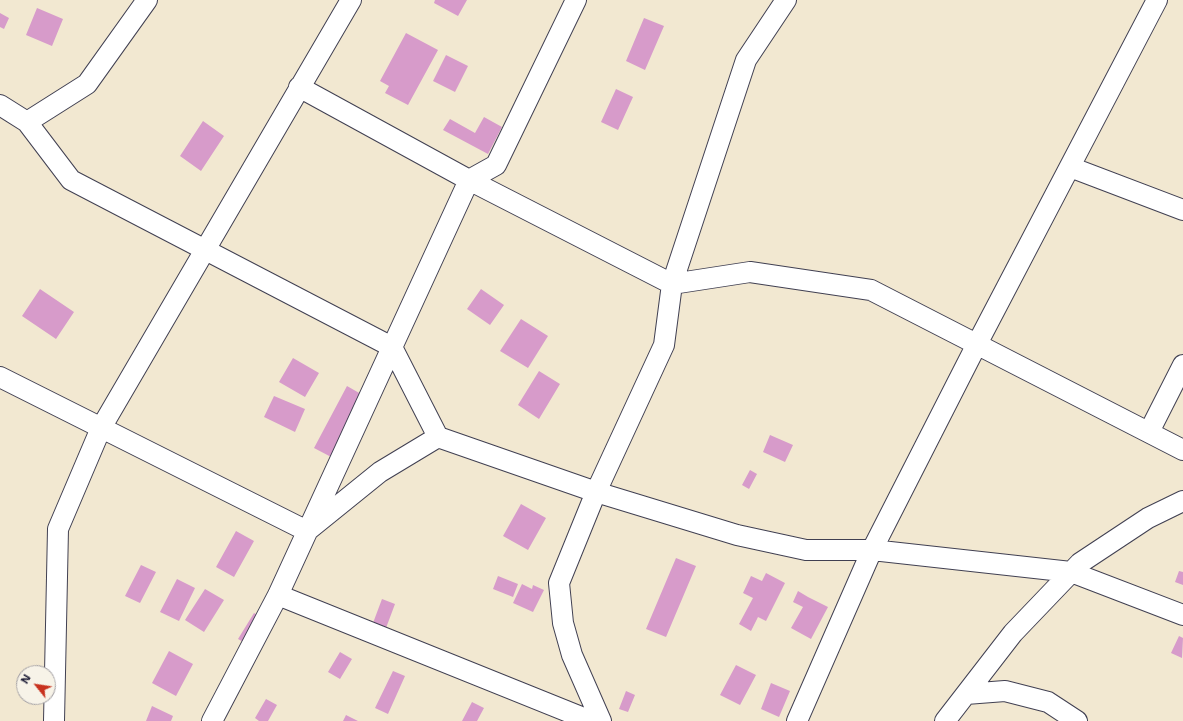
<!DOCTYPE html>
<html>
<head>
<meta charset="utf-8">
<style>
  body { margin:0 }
  #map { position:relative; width:1183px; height:721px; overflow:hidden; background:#f2e8d1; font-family:"Shantell Sans",sans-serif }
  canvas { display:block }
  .north { position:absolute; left:16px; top:665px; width:40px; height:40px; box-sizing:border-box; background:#f7f3e8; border:1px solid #a29fa3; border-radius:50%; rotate:300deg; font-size:11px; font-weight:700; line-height:16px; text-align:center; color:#22223b }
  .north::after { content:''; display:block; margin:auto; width:14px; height:18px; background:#c8321e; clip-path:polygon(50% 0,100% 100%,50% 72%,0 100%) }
</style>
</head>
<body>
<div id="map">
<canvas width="1183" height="721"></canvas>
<div class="north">N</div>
</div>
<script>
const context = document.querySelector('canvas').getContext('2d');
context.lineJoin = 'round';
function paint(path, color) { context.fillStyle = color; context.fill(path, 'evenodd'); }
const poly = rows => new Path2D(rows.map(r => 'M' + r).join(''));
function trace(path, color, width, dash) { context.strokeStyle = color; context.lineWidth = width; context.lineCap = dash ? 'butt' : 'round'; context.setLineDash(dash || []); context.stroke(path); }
paint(poly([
  [435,0,467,0,458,16,434,3],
  [37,8,63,19,52,46,26,35],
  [0,13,9,18,4,29,0,27],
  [644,18,664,26,645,70,626,61],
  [406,33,438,50,408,105,385,93,389,86,380,81],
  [446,55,468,66,455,92,433,81],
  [616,89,633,97,618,130,601,122],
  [484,117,502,127,488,154,443,130,450,119,475,133],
  [203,121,224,136,201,171,180,156],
  [40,289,74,312,56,339,22,316],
  [481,289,504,305,490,325,467,309],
  [521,319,548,336,528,368,500,351],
  [293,358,319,373,305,397,279,382],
  [539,371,560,384,539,419,518,405],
  [347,386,368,398,335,459,314,448],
  [274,396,305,409,295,432,264,417],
  [770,435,793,445,785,462,763,452],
  [750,470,757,474,749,489,742,485],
  [521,504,546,518,528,550,503,536],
  [236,531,254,541,234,577,216,567],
  [676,558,696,566,666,637,646,629],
  [141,565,156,572,140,603,125,596],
  [1179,571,1183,572,1183,585,1175,582],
  [766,573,785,583,766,621,758,617,751,631,739,624,753,598,743,593,751,576,762,581],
  [498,576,518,584,513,597,493,589],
  [177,579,195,588,179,621,160,612],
  [522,584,532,589,533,585,544,590,533,612,513,603],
  [205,589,224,600,204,632,185,620],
  [798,591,808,597,828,607,811,639,791,628,803,607,793,602],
  [382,599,395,604,386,628,373,623],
  [254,613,264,619,247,644,238,639],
  [1179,636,1183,638,1182,658,1171,653],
  [169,651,193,664,176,696,152,683],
  [340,652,352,659,340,679,328,672],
  [736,665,756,675,740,705,720,695],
  [393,671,405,676,388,714,375,708],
  [771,683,790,691,779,717,761,709],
  [626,691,635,695,628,712,619,709],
  [266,699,277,705,268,721,259,721,255,718],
  [472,702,484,708,477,721,462,721],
  [152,706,173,716,171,721,146,721],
  [346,715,358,721,343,721]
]), '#d79bca');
const minor = poly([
  [299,87,469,180,672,284,750,272,871,290,1183,450],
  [0,105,27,122,87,84,147,0],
  [27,122,71,180,392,347,438,437],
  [1070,167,1183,210],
  [0,377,307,531,380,472,438,437,596,492,737,535,806,550,872,550,1071,572,1183,615],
  [1149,432,1183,365],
  [278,595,591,721],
  [966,694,1005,691,1048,702,1077,721],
  [54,721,58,529,101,428,351,0],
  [212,721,278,595,469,180,496,165,576,0],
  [601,721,572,655,563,623,559,583,596,492,664,345,672,284,746,60,786,0],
  [797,721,872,550,977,344,1157,0],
  [945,721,1013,633,1080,563,1148,518,1183,501]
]);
trace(minor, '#414052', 22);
trace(minor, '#fff', 20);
</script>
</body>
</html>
